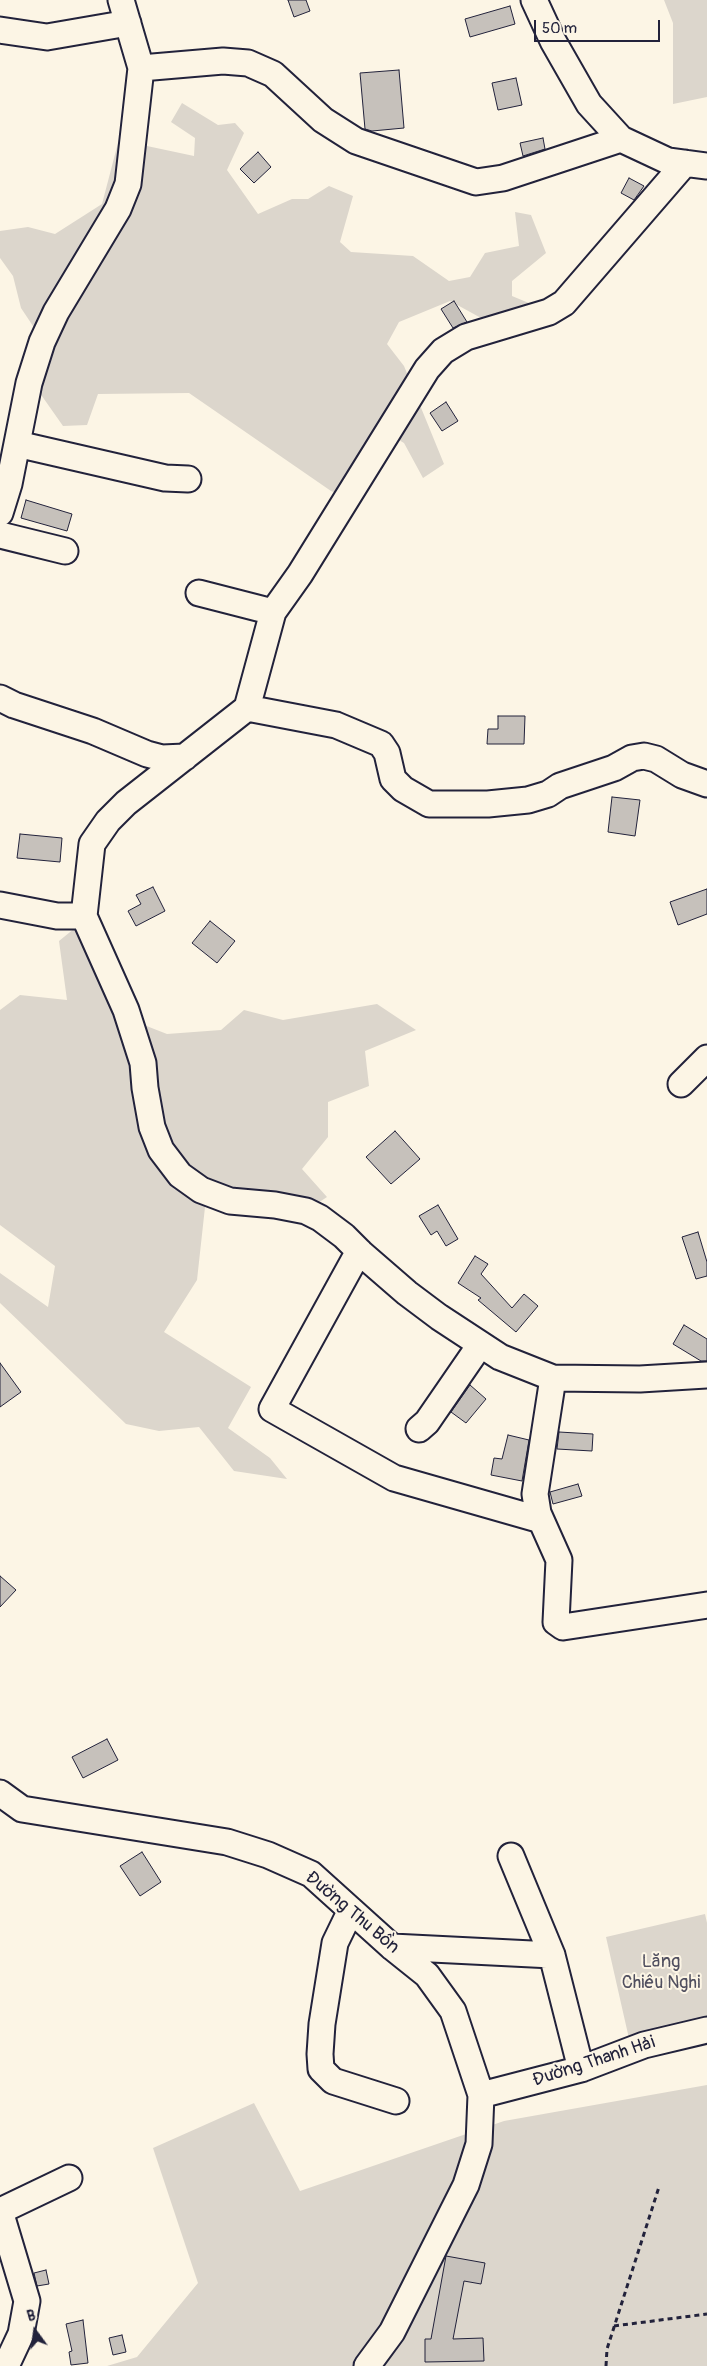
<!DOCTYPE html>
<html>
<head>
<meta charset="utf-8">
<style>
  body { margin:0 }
  #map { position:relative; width:707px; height:2366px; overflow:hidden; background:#fcf5e5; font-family:Pangolin,sans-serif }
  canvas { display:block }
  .north { position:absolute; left:10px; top:2306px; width:50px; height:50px; -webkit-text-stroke:4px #fcf5e5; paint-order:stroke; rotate:346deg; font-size:14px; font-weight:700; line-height:20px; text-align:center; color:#22223b }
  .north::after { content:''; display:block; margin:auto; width:18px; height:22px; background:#22223b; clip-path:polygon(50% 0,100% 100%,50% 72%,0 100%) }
  .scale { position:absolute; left:534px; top:20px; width:126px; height:22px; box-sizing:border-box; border:2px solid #22223b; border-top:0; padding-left:6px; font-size:15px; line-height:18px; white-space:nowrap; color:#22223b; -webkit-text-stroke:4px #fcf5e5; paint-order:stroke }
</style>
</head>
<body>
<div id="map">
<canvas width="707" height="2366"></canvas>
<div class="north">B</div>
<div class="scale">50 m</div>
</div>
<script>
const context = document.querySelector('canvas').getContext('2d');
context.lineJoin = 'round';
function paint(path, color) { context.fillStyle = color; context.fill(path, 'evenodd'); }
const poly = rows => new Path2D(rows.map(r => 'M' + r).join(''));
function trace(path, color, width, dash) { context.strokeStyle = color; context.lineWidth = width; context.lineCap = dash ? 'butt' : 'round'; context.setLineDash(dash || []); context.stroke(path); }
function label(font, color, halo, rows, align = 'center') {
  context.font = font + ' Pangolin,sans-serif'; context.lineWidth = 4; context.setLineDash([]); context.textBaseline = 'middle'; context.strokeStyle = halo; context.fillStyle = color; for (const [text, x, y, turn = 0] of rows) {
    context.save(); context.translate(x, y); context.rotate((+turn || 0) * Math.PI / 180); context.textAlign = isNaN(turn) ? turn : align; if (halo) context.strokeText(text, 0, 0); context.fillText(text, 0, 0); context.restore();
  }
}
paint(poly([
  [664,0,707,0,707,97,673,104,673,23],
  [127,62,146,81,147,146,194,156,195,138,171,122,182,103,218,125,235,123,244,133,227,170,258,214,292,199,308,199,329,186,353,196,340,242,351,252,413,256,449,281,470,277,485,253,519,246,515,212,531,215,546,253,512,281,512,296,536,306,534,330,503,330,450,301,399,322,387,344,404,366,444,464,423,478,404,443,387,433,353,500,331,491,189,393,98,394,87,425,63,426,37,389,37,332,21,308,13,276,0,258,0,231,28,227,55,234,102,204,119,139],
  [75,928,121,1016,167,1034,221,1030,244,1010,283,1020,377,1004,416,1030,365,1051,369,1086,328,1102,328,1137,302,1169,327,1197,303,1213,206,1198,197,1280,164,1332,251,1387,228,1428,270,1458,287,1479,234,1471,199,1427,159,1431,126,1424,0,1303,0,1273,48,1307,55,1266,0,1225,0,1010,20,995,67,1000,59,941],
  [705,1914,707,1923,707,2025,630,2043,606,1937],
  [707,2085,707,2366,107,2366,137,2357,198,2283,153,2148,254,2103,300,2191,504,2121]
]), '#dcd6cc');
const building = poly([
  [288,0,306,0,310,11,294,17,288,0],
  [510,6,515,24,470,37,465,19,510,6],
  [399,70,404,128,372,131,365,129,360,73,399,70],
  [516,78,522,105,498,110,492,83,516,78],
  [543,138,545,149,523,156,520,143,543,138],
  [258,152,271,167,254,183,240,169,258,152],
  [629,178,644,186,634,200,621,193,629,178],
  [454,301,467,322,453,328,441,309,454,301],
  [446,402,458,421,442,431,430,413,446,402],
  [26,500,72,514,67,531,21,518,26,500],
  [498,716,525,716,524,744,487,744,488,729,498,729,498,716],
  [612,797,640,800,635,836,608,832,612,797],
  [20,834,62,838,60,862,17,858,20,834],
  [153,887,165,911,136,926,128,911,141,904,136,895,153,887],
  [707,889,707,914,678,925,670,902,707,889],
  [210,921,235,941,217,963,192,943,210,921],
  [395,1131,420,1159,391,1184,366,1157,395,1131],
  [438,1205,458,1239,446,1246,437,1231,431,1235,419,1216,438,1205],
  [698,1232,707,1262,707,1276,696,1279,682,1237,698,1232],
  [475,1256,488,1264,481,1274,512,1308,524,1294,538,1306,516,1332,478,1300,481,1298,458,1283,475,1256],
  [684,1325,707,1339,707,1361,701,1361,673,1344,684,1325],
  [0,1363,21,1392,0,1407,0,1363],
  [470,1385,486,1399,466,1423,451,1412,470,1385],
  [559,1432,593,1434,592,1451,557,1449,559,1432],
  [508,1435,529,1440,522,1481,491,1475,494,1458,502,1459,508,1435],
  [578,1484,582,1496,553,1504,550,1492,578,1484],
  [0,1576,16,1590,0,1607,0,1576],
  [107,1739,118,1760,83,1778,72,1757,107,1739],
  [142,1852,161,1882,140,1896,120,1866,142,1852],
  [446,2256,485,2263,481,2284,464,2281,453,2339,483,2338,484,2361,425,2362,425,2339,431,2339,446,2256],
  [46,2270,49,2284,37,2286,34,2273,46,2270],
  [83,2320,88,2363,71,2365,69,2352,72,2351,66,2324,83,2320],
  [122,2335,126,2352,113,2355,109,2338,122,2335]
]);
paint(building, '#c6c1bb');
trace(building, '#22223b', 1);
const minor = poly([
  [534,0,553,41,589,104,621,139,668,161,707,166],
  [0,30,47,37,128,23],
  [141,68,223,61,248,63,273,74,323,120,356,141,476,182,503,178,621,139],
  [685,163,564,303,549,312,466,337,443,351,427,369,300,574,273,612,247,708,336,725,381,744,387,753,393,779,403,789,429,804,488,804,528,800,548,794,560,786,614,768,632,758,644,756,656,759,682,775,707,784],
  [17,444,165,478,188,479],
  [0,513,9,484,29,383,42,342,56,312,118,209,128,184,141,68,121,0],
  [0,535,65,551],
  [199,593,273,612],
  [0,698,14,705,93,731,147,754,162,758,185,757],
  [247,708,126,803,108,821,92,844,84,916,126,1010,143,1063,145,1088,152,1127,161,1150,180,1175,201,1190,230,1201,275,1205,306,1211,320,1218,344,1236,362,1254,407,1293,439,1317,500,1357,553,1378,640,1379,707,1375],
  [0,905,57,916,84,916],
  [681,1084,707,1058],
  [359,1251,272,1409,394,1478,541,1520],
  [553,1378,535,1494,538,1513,559,1560,556,1622,563,1627,707,1605],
  [419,1429,427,1422,480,1345],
  [0,1793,22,1809,227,1842,268,1855,311,1874,392,1947,427,1975,453,2011,481,2095,479,2144,466,2185,392,2332,367,2366],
  [511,1856,552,1955,581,2069],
  [351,1910,335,1943,322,2024,320,2054,321,2069,333,2081,396,2101],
  [392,1947,552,1955],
  [481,2095,581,2069,644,2045,707,2030],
  [0,2211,27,2301,21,2334,6,2366],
  [0,2211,69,2178]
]);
trace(minor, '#22223b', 29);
trace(poly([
  [614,2326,707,2314],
  [606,2366,607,2349,659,2187]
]), '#22223b', 3, [5, 4]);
trace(minor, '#fcf5e5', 25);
label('18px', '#22223b', '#fcf5e5', [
  ["Đường Thu Bồn",352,1913,40],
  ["Đường Thanh Hải",594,2062,-18]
]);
label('18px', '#504f5f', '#fcf5e5', [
  ["Lăng",661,1962],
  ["Chiêu Nghi",661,1983]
]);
</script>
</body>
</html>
